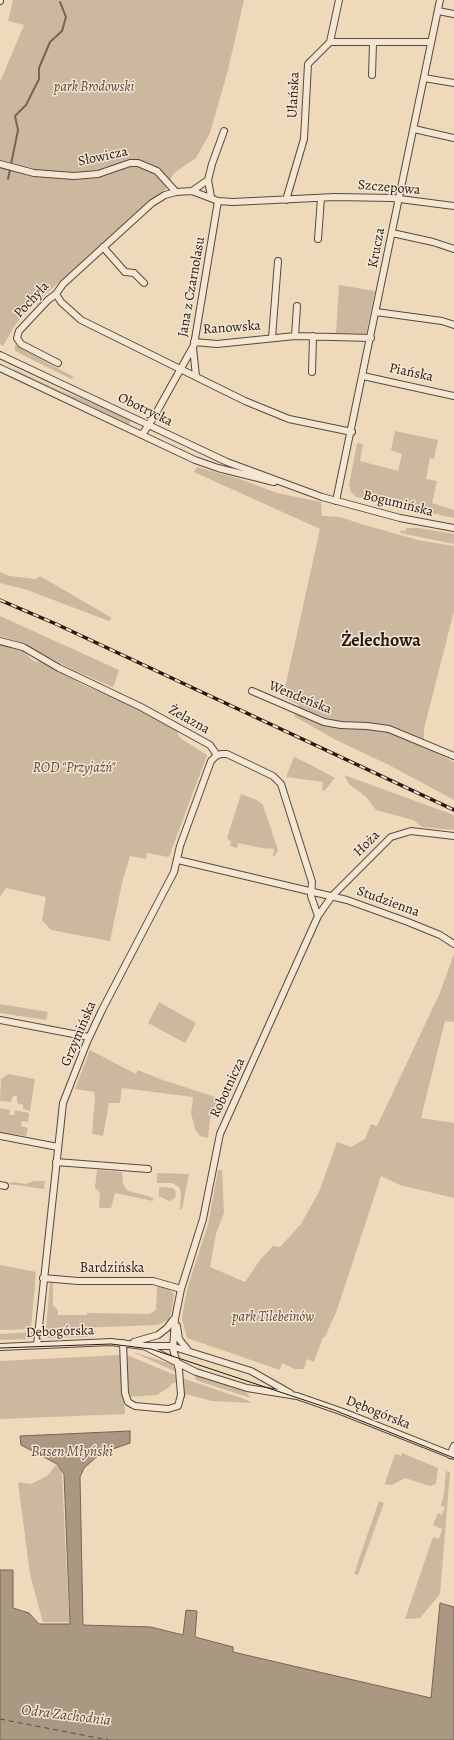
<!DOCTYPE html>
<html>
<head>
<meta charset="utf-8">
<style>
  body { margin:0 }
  canvas { display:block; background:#eed9bb }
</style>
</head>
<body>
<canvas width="454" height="1740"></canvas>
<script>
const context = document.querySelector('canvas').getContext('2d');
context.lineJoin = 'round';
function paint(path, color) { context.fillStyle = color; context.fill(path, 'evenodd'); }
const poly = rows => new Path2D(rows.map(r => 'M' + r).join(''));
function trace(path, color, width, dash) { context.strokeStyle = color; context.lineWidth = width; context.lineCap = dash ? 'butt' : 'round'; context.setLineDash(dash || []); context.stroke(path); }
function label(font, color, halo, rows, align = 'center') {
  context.font = font + ' Alegreya,serif'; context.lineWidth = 3; context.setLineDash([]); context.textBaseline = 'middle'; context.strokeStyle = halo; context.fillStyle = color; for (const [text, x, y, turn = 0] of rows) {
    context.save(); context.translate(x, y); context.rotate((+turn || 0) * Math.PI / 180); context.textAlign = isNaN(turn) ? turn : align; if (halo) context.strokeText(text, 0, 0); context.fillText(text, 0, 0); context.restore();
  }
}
paint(poly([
  [13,0,244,0,228,70,210,133,196,158,174,173,164,192,152,199,29,309,15,325,3,346,0,344,0,82,24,25,8,21],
  [339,285,375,291,366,334,336,333],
  [15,345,57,368,74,377,71,379,15,351],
  [14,369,63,392,83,399,131,421,129,425,13,371],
  [395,431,438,440,434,459,430,458,426,479,437,481,432,503,454,510,454,518,356,497,351,492,349,485,357,443,363,444,360,461,398,471,402,454,391,450],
  [197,467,240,479,277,493,321,502,322,516,340,517,361,524,418,540,454,546,454,611,424,729,424,747,454,762,454,800,387,764,336,740,294,716,299,705,283,697,320,529,194,472],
  [406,528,419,528,454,534,454,544,400,533,401,530,405,531],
  [0,572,10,576,36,579,40,576,112,618,109,621,27,590,0,583],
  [0,616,119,670,113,687,73,670,20,642,0,636],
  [0,643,20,649,35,662,42,661,83,685,115,698,150,715,175,728,180,738,207,755,169,857,147,853,146,859,130,856,122,883,110,941,51,930,42,920,46,897,6,888,0,897],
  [294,757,309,764,335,778,325,790,322,791,323,782,286,777],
  [344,775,454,815,454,830,422,827,413,820,376,810,366,797,349,784],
  [241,794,257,800,263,805,278,850,275,856,273,856,274,849,268,848,266,849,238,843,237,848,230,846,231,842,227,838],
  [454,954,454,1022,445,1021,421,1118,454,1123,454,1198,400,1185,381,1176,337,1310,325,1337,323,1337,314,1362,307,1359,304,1369,295,1369,282,1363,280,1370,187,1338,182,1319,184,1305,188,1286,208,1225,218,1170,222,1170,224,1213,216,1234,210,1267,245,1282,260,1260,273,1246,280,1247,301,1224,319,1192,337,1142,351,1147,365,1139,371,1124,377,1126,439,995],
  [159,1002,196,1023,185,1043,148,1023],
  [0,1004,48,1012,46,1020,0,1013],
  [90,1050,136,1074,138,1070,160,1079,218,1098,210,1119,208,1138,200,1136,195,1129,191,1113,193,1097,122,1088,120,1103,109,1103,103,1136,92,1134,95,1098,94,1092,75,1089],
  [8,1074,35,1079,30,1111,23,1109,23,1105,17,1103,17,1096,13,1096,11,1102,0,1101,1,1079],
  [0,1108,10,1110,9,1115,14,1115,15,1110,29,1113,28,1122,22,1121,21,1126,28,1128,26,1136,0,1132],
  [97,1170,122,1172,123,1184,128,1191,148,1196,153,1198,153,1201,115,1193,111,1208,99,1208,100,1193,95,1188],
  [157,1173,189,1174,182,1209,180,1209,181,1193,179,1187,172,1183,157,1183],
  [34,1181,45,1181,44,1189,8,1184,13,1182,26,1184],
  [159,1187,173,1188,176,1192,175,1198,169,1201,159,1196],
  [0,1265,36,1272,31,1329,0,1330],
  [50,1282,53,1284,53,1305,58,1310,58,1315,87,1315,87,1313,150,1314,156,1310,157,1287,159,1286,167,1288,174,1294,172,1310,169,1319,158,1325,46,1329],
  [93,1330,96,1331,96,1334,86,1337,48,1338,42,1334,47,1333,47,1331],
  [34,1332,31,1338,27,1339,0,1340,0,1334],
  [133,1352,168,1363,173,1365,176,1372],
  [121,1355,125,1414,0,1419,0,1361],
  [127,1355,177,1376,178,1382,170,1384,171,1386,157,1395,129,1397],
  [195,1375,246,1392,251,1398,198,1381,195,1379],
  [182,1378,247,1400,251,1403,212,1401,186,1394,185,1398,183,1398],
  [402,1453,438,1468,436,1484,430,1486,405,1478,392,1485,385,1484,379,1501,384,1503,358,1575,354,1574,395,1454,401,1456],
  [56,1465,61,1469,62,1474,69,1622,43,1622,30,1575,18,1482,31,1484,47,1476],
  [446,1471,450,1472,440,1594,420,1618,405,1619,433,1537,439,1539,442,1529,433,1525,438,1513,442,1515,445,1507,441,1506,444,1493]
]), '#ccb89e');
const water = poly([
  [130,1431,130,1443,101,1453,84,1468,80,1477,83,1625,151,1627,183,1635,186,1610,197,1611,195,1637,233,1647,233,1652,431,1698,440,1603,454,1607,454,1740,0,1740,0,1570,13,1570,13,1608,29,1613,39,1624,70,1624,64,1474,57,1464,21,1445,20,1436,130,1431]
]);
paint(water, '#aa9882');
trace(water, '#766555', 1);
trace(poly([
  [8,179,18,130,15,116,26,105,39,79,39,68,50,42,62,31,66,17,60,2]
]), '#766555', 2);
trace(poly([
  [0,1719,108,1740]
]), '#5b4c3f', 1, [5, 4]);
const minor = poly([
  [0,1,0,0],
  [438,11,454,14],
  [330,42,431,42],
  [372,75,373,43],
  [424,78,454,83],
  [414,129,454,138],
  [0,164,34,173,74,176,98,174,130,163,138,163,157,171,176,192],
  [192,191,208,180],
  [211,197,208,180,212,164,224,131],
  [286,200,304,139,308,64,330,42,339,0],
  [392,233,433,242,454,249],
  [318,239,321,198],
  [103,247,125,272,134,273,144,283],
  [56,294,61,302,81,320,245,401,289,419,352,432],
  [376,312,442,321,454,325],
  [295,336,297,306],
  [272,338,278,261],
  [194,342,217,344,295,336,371,338],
  [193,348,196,376],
  [0,355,227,462,322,497,400,518,454,528],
  [58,363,21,344,17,338,19,331,48,300,56,294,63,284,152,203,165,195,176,192,192,191,218,201,233,202,335,197,392,198,454,206],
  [0,368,195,460,218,468,274,482],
  [312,372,313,336],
  [363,376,454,396],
  [142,435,155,415,194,345,218,201],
  [336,501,440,0],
  [0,641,23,647,59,668,141,707,210,745,217,755],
  [252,691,324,722,341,725,367,726,389,729,454,756],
  [178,860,347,900,408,922,440,935,454,944],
  [0,1020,89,1037],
  [0,1136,58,1147],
  [56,1162,148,1169],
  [0,1185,5,1186],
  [43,1278,78,1281,153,1281,181,1289],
  [177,1326,179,1339,187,1349],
  [134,1342,158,1335,167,1328,173,1320],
  [123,1343,125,1393,128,1402,135,1406,168,1409,178,1406,181,1395,179,1370,173,1349,175,1319,181,1289,203,1219,220,1134,318,916,332,896,391,837,411,831,454,836],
  [37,1345,63,1103,87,1042,102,1010,174,872,180,846,211,761,216,756,221,754,227,754,273,776,281,784,312,882,311,896,318,916],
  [144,1346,196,1372,247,1388,297,1396,343,1412,454,1456],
  [0,1347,111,1342,144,1346,171,1346,251,1371,290,1393],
  [450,1455,454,1446]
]);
trace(minor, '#59493c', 8);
trace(minor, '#f4e6d3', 6);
trace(poly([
  [0,1348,111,1344,151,1349,334,1410,454,1458]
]), '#271912', 1);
const rail = poly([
  [0,600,56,624,454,810]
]);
trace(rail, '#271912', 3.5);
trace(rail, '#f4e6d3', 2, [6]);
label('italic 14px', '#59493c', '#f4e6d3', [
  ["park Brodowski",94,88],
  ["ROD \"Przyjaźń\"",74,769],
  ["park Tilebeinów",273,1318]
]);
label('14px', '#271912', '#f4e6d3', [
  ["Ułańska",294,95,-87],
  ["Słowicza",103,157,-12],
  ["Szczepowa",389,188,5],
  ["Krucza",377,248,-79],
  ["Jana z Czarnolasu",192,287,-80],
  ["Pochyła",32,300,-47],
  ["Ranowska",232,328,-4],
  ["Piańska",411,373,12],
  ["Obotrycka",145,410,26],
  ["Bogumińska",398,504,14],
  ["Wendeńska",300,698,22],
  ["Żelazna",189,720,29],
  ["Hoża",367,844,-45],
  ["Studzienna",388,902,20],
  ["Grzymińska",79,1034,-67],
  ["Robotnicza",228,1088,-65],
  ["Bardzińska",112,1269],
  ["Dębogórska",60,1332,-2],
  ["Dębogórska",378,1413,22]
]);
label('italic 15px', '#5b4c3f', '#f4e6d3', [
  ["Basen Młyński",72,1452],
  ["Odra Zachodnia",66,1716,7]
]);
label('bold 18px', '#271912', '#f4e6d3', [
  ["Żelechowa",381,642]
]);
</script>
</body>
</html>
